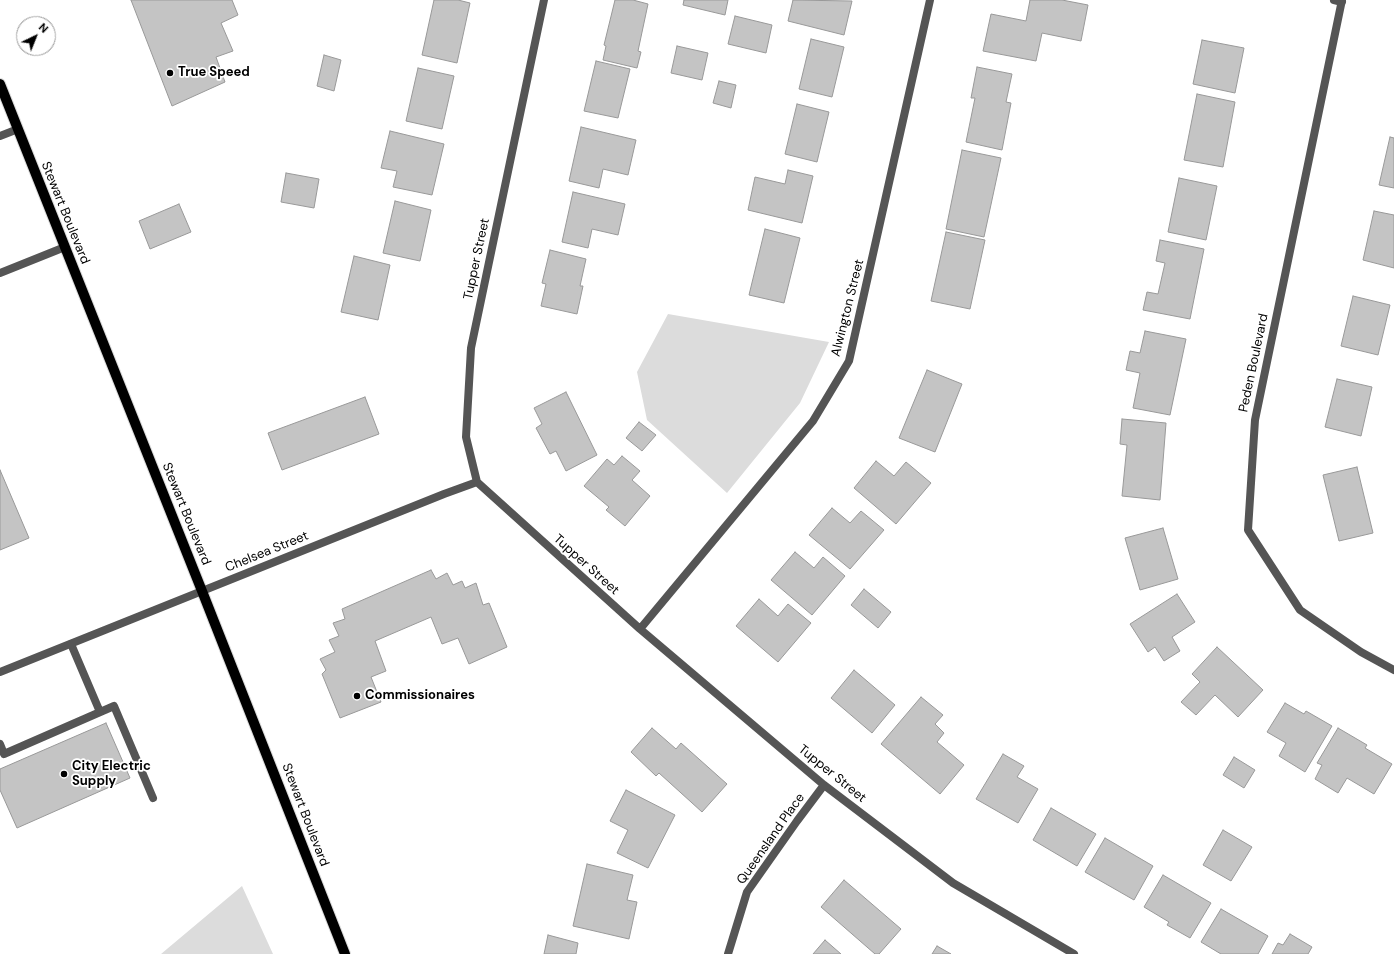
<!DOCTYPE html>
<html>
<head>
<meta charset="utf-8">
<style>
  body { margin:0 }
  #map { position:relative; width:1394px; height:954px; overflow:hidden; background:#fff; font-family:"DM Sans",sans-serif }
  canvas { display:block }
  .north { position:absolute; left:16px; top:16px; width:40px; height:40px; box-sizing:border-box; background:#fff; border:1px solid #999; border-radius:50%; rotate:43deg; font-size:11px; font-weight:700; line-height:16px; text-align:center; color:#000 }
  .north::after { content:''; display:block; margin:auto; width:14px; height:18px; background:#000; clip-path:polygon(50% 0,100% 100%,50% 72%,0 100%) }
</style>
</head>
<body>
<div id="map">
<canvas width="1394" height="954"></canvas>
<div class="north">N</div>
</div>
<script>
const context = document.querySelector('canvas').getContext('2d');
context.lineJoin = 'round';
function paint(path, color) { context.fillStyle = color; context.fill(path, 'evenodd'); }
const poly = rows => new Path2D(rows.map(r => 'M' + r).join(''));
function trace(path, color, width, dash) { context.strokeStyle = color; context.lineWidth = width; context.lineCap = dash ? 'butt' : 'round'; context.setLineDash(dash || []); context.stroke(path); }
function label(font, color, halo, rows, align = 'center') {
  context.font = font + ' "DM Sans",sans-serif'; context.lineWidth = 3.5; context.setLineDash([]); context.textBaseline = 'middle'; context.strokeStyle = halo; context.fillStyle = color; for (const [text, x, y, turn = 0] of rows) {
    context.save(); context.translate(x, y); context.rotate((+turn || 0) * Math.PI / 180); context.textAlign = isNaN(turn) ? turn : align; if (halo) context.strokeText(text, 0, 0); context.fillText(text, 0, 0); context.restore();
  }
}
paint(poly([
  [668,314,829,342,800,403,727,493,647,420,637,372],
  [242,886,273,954,161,954]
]), '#dcdcdc');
const building = poly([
  [131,0,232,0,238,15,221,23,233,51,216,57,225,82,172,106,131,0],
  [434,0,458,0,470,3,457,63,422,55,434,0],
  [615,0,633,0,648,4,638,51,641,52,637,68,603,60,606,46,604,45,615,0],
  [684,0,728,0,725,15,683,5,684,0],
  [793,0,852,1,844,35,788,21,793,0],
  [1030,0,1062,0,1088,5,1081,41,1042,33,1036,61,983,51,991,14,1026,21,1030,0],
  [735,16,772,25,766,53,728,44,735,16],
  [811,39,844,47,832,97,799,89,811,39],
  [1202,40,1244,48,1235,93,1193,84,1202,40],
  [677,46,708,53,702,80,671,73,677,46],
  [324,55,341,60,334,91,317,86,324,55],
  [596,61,630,69,618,118,584,111,596,61],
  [977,67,1012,74,1006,102,1011,103,1002,150,966,142,975,98,971,98,977,67],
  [418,68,454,76,442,129,406,121,418,68],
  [719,81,736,85,731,108,713,103,719,81],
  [1197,94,1235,102,1223,167,1184,160,1197,94],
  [797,104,829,112,817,162,785,154,797,104],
  [581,127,636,140,628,175,603,169,599,188,569,181,581,127],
  [390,131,444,144,432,195,393,187,397,171,381,168,390,131],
  [1390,137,1394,138,1394,188,1379,185,1390,137],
  [962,150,1001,158,984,237,946,229,962,150],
  [788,170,813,176,802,223,748,210,755,177,785,184,788,170],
  [286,173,319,179,314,208,281,202,286,173],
  [1179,178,1217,186,1206,240,1168,232,1179,178],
  [573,192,625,204,618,235,592,229,588,248,562,242,573,192],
  [395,201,431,210,420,261,383,253,395,201],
  [179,204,191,232,150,249,139,221,179,204],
  [1374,211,1394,215,1394,268,1363,260,1374,211],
  [765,229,800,238,784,303,749,295,765,229],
  [946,232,985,240,970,309,931,301,946,232],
  [1160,240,1204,249,1190,319,1143,310,1147,292,1158,294,1165,263,1156,261,1160,240],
  [550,250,586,259,580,286,583,286,577,314,541,306,546,284,542,283,550,250],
  [354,256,390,265,378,320,341,312,354,256],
  [1353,296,1390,305,1378,355,1341,346,1353,296],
  [1145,331,1186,339,1170,415,1133,408,1140,373,1126,370,1130,351,1140,353,1145,331],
  [927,370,962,384,935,452,899,438,927,370],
  [1337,379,1372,387,1361,436,1325,427,1337,379],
  [566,392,597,455,566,471,556,451,550,454,536,428,542,424,534,408,566,392],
  [365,397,379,434,282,470,268,433,365,397],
  [1122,419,1166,423,1160,500,1122,496,1127,445,1120,444,1122,419],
  [639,422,656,435,642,451,626,438,639,422],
  [622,456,640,471,632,480,650,496,625,526,606,510,609,507,584,486,607,459,614,465,622,456],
  [876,461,894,476,906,462,931,483,896,524,854,488,876,461],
  [1357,467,1373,533,1339,541,1323,475,1357,467],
  [0,470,29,538,0,550,0,470],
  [832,508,850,523,861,511,884,530,850,569,809,535,832,508],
  [1163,528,1178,579,1140,590,1125,538,1163,528],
  [795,552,814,568,823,557,845,576,812,615,771,580,795,552],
  [431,570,436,579,447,573,453,585,462,581,465,588,476,583,483,605,489,603,507,647,469,664,458,638,442,644,431,617,375,641,386,671,371,677,381,702,340,718,322,674,326,670,320,659,335,652,329,640,339,636,333,623,345,619,342,609,431,570],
  [864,589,891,612,878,628,851,605,864,589],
  [1177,594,1195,622,1172,637,1180,651,1164,661,1155,647,1148,652,1130,624,1177,594],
  [759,599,778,616,788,604,811,623,778,662,736,626,759,599],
  [1217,647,1263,690,1238,717,1215,695,1196,715,1181,702,1200,682,1192,674,1217,647],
  [854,670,895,705,872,733,831,698,854,670],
  [921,697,943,715,935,724,944,733,937,742,964,765,940,794,881,744,921,697],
  [1285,703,1304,714,1306,711,1332,726,1305,772,1279,756,1286,743,1267,732,1285,703],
  [106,723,130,778,17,828,0,790,0,769,106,723],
  [652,728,676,749,681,743,727,784,702,812,659,773,656,776,631,752,652,728],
  [1338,728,1367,745,1365,748,1392,764,1374,794,1347,778,1338,793,1315,779,1322,765,1317,763,1338,728],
  [1003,754,1024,766,1017,777,1038,789,1018,823,976,799,1003,754],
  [1234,757,1255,770,1244,788,1223,775,1234,757],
  [626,790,675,815,648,868,617,853,628,830,610,821,626,790],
  [1051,808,1096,834,1077,866,1033,840,1051,808],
  [1223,830,1252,847,1231,881,1203,865,1223,830],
  [1105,838,1153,866,1134,900,1085,872,1105,838],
  [587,864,633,875,627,900,637,902,629,939,573,926,587,864],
  [1163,875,1211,903,1190,938,1167,925,1169,922,1144,907,1163,875],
  [844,880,901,929,879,954,875,954,821,907,844,880],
  [1221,909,1268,936,1258,954,1221,954,1201,942,1221,909],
  [1290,934,1312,947,1308,954,1272,954,1278,943,1283,945,1290,934],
  [548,935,578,943,576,954,544,954,548,935],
  [825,940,841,954,813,954,825,940],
  [937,946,951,954,932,954,937,946]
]);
paint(building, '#c4c4c4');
trace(building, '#999', 1);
const primary = poly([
  [0,84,202,591,345,954]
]);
trace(primary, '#dbdbdb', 12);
trace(poly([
  [0,136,18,129],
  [0,273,65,247],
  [71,644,100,712],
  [0,744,4,754,114,706,153,798]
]), '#555', 8);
trace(poly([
  [544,0,471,348,466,437,477,482,640,629,824,785,953,883,1074,954],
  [1334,0,1342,2],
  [1342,0,1255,420,1248,530,1300,610,1361,652,1394,670],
  [640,629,813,421,849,361,930,0],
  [0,672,444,494,477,482],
  [728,954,747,892,797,821,824,785]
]), '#555', 8);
trace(primary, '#000', 10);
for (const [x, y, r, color] of [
  [170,73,4,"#000"],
  [357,696,4,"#000"],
  [64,774,4,"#000"]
]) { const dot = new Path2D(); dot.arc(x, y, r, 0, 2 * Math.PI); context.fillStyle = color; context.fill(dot); trace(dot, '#fff', 1.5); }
label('bold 13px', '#000', '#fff', [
  ["True Speed",178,73],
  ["Commissionaires",365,696],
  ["City Electric",72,767],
  ["Supply",72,782]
], 'left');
label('13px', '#000', '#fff', [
  ["Stewart Boulevard",65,213,68],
  ["Tupper Street",477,259,-78],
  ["Alwington Street",848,308,-76],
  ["Peden Boulevard",1254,363,-78],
  ["Stewart Boulevard",186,514,68],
  ["Chelsea Street",267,552,-22],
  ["Tupper Street",586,565,42],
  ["Tupper Street",832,774,39],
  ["Stewart Boulevard",305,815,69],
  ["Queensland Place",771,839,-55]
]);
</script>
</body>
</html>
